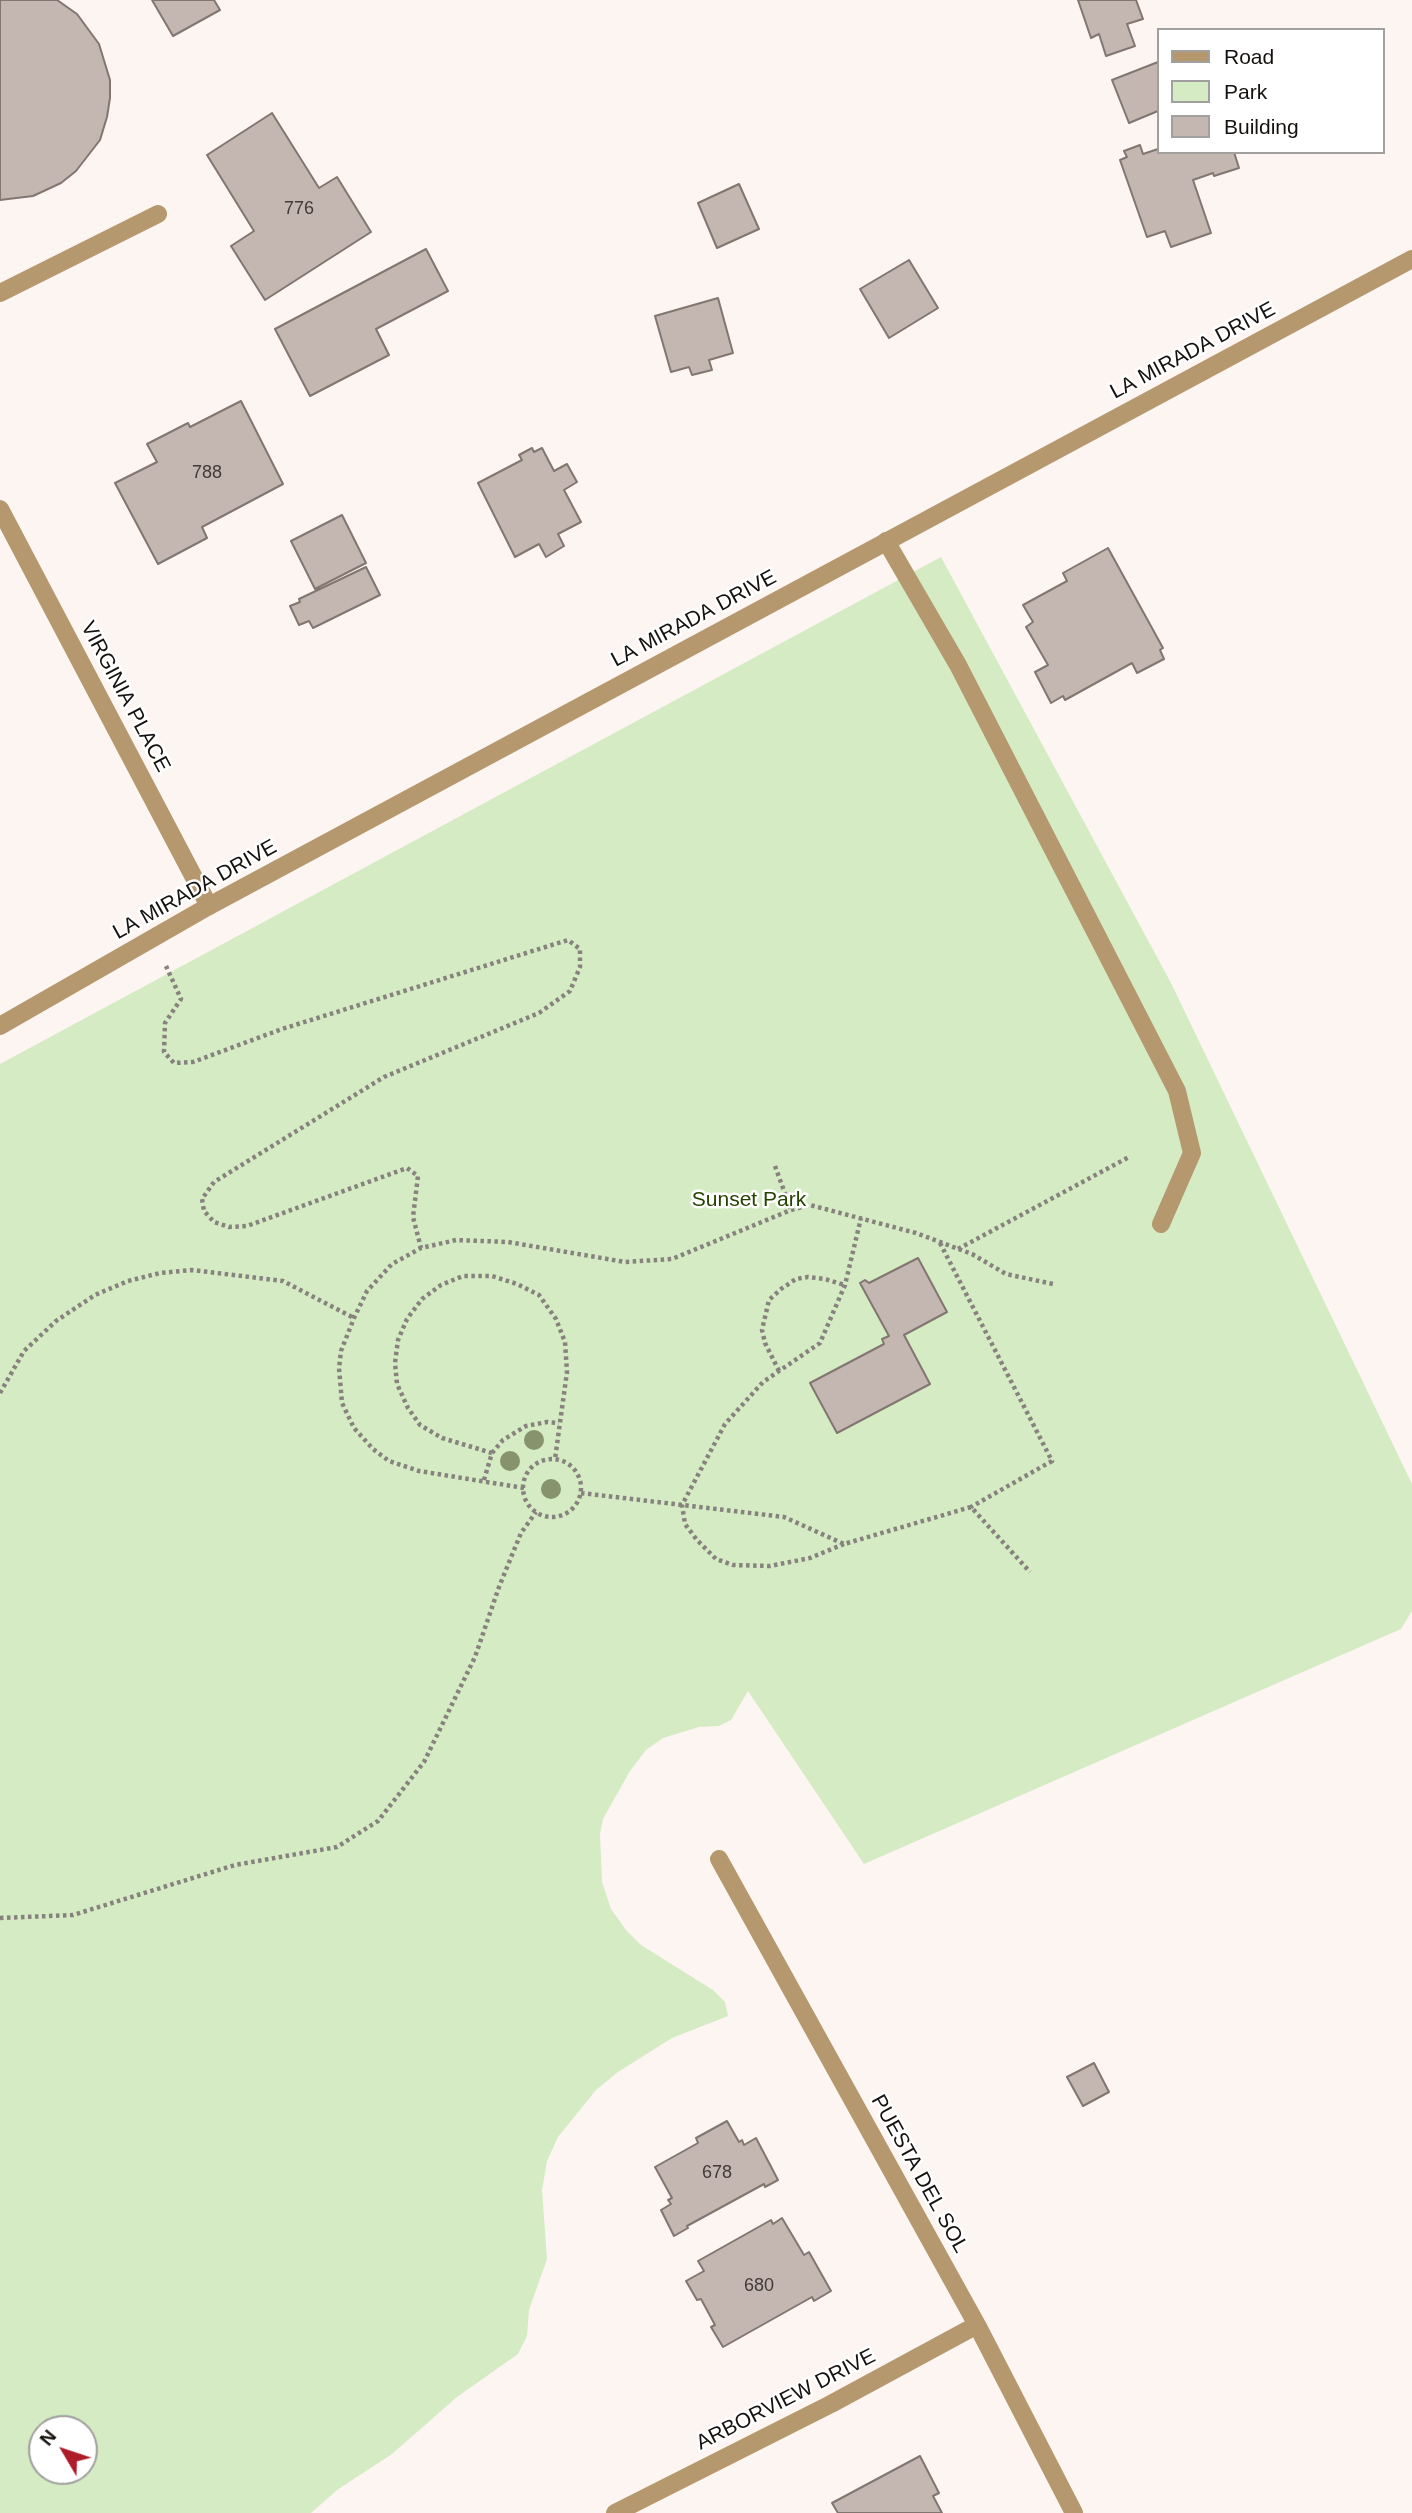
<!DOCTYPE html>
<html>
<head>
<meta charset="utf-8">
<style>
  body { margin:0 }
  #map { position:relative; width:1412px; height:2513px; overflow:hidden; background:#fdf5f1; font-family:Helvetica,sans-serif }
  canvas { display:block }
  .legend { position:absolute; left:1157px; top:28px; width:228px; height:126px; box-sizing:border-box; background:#fff; border:2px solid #a1a09f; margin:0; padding:9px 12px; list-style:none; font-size:21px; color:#15110f }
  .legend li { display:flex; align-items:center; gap:14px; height:35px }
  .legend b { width:35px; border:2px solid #a1a09f }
  .north { position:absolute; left:28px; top:2415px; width:70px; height:70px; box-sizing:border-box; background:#fff; border:2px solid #a1a09f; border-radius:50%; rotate:309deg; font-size:19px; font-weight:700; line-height:28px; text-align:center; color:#15110f }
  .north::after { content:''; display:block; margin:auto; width:24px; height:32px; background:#af1c29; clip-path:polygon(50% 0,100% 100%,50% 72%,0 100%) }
</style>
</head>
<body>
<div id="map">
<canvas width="1412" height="2513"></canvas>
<ul class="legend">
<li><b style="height:9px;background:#b5986d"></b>Road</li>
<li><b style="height:19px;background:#d4ebc3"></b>Park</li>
<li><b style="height:19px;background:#c4b6b1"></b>Building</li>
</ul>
<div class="north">N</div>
</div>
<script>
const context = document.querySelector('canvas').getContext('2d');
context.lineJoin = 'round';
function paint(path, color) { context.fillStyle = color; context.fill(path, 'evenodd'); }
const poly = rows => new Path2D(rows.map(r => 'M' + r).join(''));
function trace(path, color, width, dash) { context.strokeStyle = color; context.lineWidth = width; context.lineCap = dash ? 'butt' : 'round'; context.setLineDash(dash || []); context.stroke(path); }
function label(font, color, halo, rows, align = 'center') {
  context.font = font + ' Helvetica,sans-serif'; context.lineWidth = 5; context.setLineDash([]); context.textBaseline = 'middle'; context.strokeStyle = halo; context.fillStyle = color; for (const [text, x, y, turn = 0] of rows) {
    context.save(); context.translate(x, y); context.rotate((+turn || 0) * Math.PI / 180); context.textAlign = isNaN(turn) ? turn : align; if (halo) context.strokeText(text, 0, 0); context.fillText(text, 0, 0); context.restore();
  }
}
paint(poly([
  [941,557,1171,983,1412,1484,1412,1611,1401,1629,864,1864,748,1691,731,1720,719,1726,699,1727,663,1738,646,1750,630,1771,603,1819,600,1834,602,1882,611,1909,626,1930,641,1945,713,1990,725,2002,728,2016,672,2038,618,2072,596,2090,558,2137,547,2161,542,2190,547,2259,529,2310,527,2336,518,2354,457,2397,392,2454,337,2490,311,2513,0,2513,0,1064],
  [42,2429,84,2429,84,2471,42,2471]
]), '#d4ebc3');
const building = poly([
  [0,0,57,0,77,14,99,44,110,80,110,98,107,117,100,140,76,171,61,183,33,196,0,200,0,0],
  [152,0,214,0,220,10,173,36,152,0],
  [1078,0,1136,0,1143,19,1127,24,1135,46,1106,56,1099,34,1091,38,1078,0],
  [1158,62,1158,111,1129,123,1112,80,1158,62],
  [272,113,319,188,337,177,371,232,265,300,231,246,254,231,207,155,272,113],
  [1140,145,1143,154,1158,149,1158,152,1234,152,1239,168,1214,176,1213,173,1193,180,1211,233,1171,247,1165,231,1147,237,1120,160,1127,157,1124,151,1140,145],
  [739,184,759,229,717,248,698,203,739,184],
  [426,249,448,291,376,329,389,355,310,396,275,329,426,249],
  [909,260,938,308,889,338,860,289,909,260],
  [718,298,733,353,709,360,712,370,692,375,689,367,671,372,655,316,718,298],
  [241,401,283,484,202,527,207,538,158,564,115,483,157,462,147,444,188,423,190,427,241,401],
  [532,448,534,452,542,448,554,471,567,464,577,482,564,490,581,522,558,534,564,546,546,557,539,544,515,557,478,483,522,460,519,455,532,448],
  [342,515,366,563,315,589,291,541,342,515],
  [1108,548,1163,648,1160,650,1164,659,1137,673,1132,663,1065,700,1063,696,1051,703,1035,672,1048,665,1026,627,1033,622,1023,605,1067,581,1063,573,1108,548],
  [366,567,380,595,313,628,309,621,299,625,290,606,300,602,299,599,366,567],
  [918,1258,947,1312,904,1335,930,1384,837,1433,810,1383,884,1344,882,1339,889,1336,860,1283,865,1280,869,1283,918,1258],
  [1094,2063,1109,2092,1083,2106,1067,2077,1094,2063],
  [727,2121,739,2142,742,2140,744,2145,756,2138,778,2180,765,2187,764,2184,687,2226,688,2228,674,2236,661,2210,671,2204,668,2200,672,2198,655,2167,698,2143,696,2138,727,2121],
  [782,2218,804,2255,809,2252,831,2291,814,2301,812,2297,723,2347,711,2327,715,2325,701,2299,697,2300,686,2281,704,2271,698,2261,771,2220,773,2224,782,2218],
  [920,2456,939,2493,933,2496,942,2513,838,2513,832,2503,920,2456]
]);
paint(building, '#c4b6b1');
trace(building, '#827671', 2);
trace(poly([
  [166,966,181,999,165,1023,164,1052,174,1063,193,1062,282,1029,568,940,580,949,580,967,570,991,539,1013,384,1077,214,1182,202,1199,204,1211,214,1222,229,1227,247,1226,407,1168,418,1176,413,1217,421,1248],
  [775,1166,791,1210],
  [940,1243,1052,1461,971,1507],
  [958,1249,1129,1157],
  [779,1371,765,1343,762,1330,769,1300,781,1289,796,1279,808,1277,825,1279,845,1285],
  [0,1393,24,1351,56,1321,95,1295,128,1281,160,1273,192,1270,283,1281,354,1318],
  [492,1453,503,1440,526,1426,547,1422,559,1423],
  '523 1488a29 29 0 1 1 58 0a29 29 0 1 1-58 0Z',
  [484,1480,492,1453,442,1438,420,1425,408,1408,397,1384,395,1363,398,1340,407,1319,422,1299,441,1285,463,1276,492,1276,517,1284,539,1295,556,1319,565,1342,567,1372,555,1459],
  [524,1488,419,1471,389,1461,373,1449,354,1428,342,1403,339,1368,341,1351,354,1318,367,1291,392,1264,421,1248,456,1240,508,1242,625,1262,672,1259,791,1210,810,1205,916,1233,972,1254,1006,1274,1053,1284],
  [581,1493,784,1517,844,1544,971,1507,1030,1572],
  [844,1544,810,1558,770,1566,733,1565,716,1559,697,1540,685,1524,682,1505,725,1424,763,1382,820,1343,845,1285,861,1218],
  [0,1918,73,1915,235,1865,337,1847,378,1821,424,1762,475,1657,499,1587,521,1533,536,1512]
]), '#88827f', 4.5, [3.5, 3.5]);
trace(poly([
  [0,293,158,214],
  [886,541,958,665,1177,1091,1192,1153,1161,1224]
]), '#b5986d', 18);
trace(poly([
  [0,509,209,906],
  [719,1859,977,2325,1074,2513],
  [615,2513,831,2404,977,2325]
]), '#b5986d', 18);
trace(poly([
  [0,1026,209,906,1412,259]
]), '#b5986d', 18);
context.fillStyle = '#86936c';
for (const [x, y] of [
  [534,1440],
  [510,1461],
  [551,1489]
]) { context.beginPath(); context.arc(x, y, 10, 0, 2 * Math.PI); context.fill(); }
label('18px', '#413a38', null, [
  ["776",299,209],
  ["788",207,473],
  ["678",717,2173],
  ["680",759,2286]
]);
label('21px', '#15110f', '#fff', [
  ["LA MIRADA DRIVE",1193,351,-28],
  ["LA MIRADA DRIVE",694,619,-28],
  ["VIRGINIA PLACE",125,697,62],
  ["LA MIRADA DRIVE",195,890,-29],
  ["PUESTA DEL SOL",919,2174,61],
  ["ARBORVIEW DRIVE",786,2400,-27]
]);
label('21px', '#254300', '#fff', [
  ["Sunset Park",749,1200]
]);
</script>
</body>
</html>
